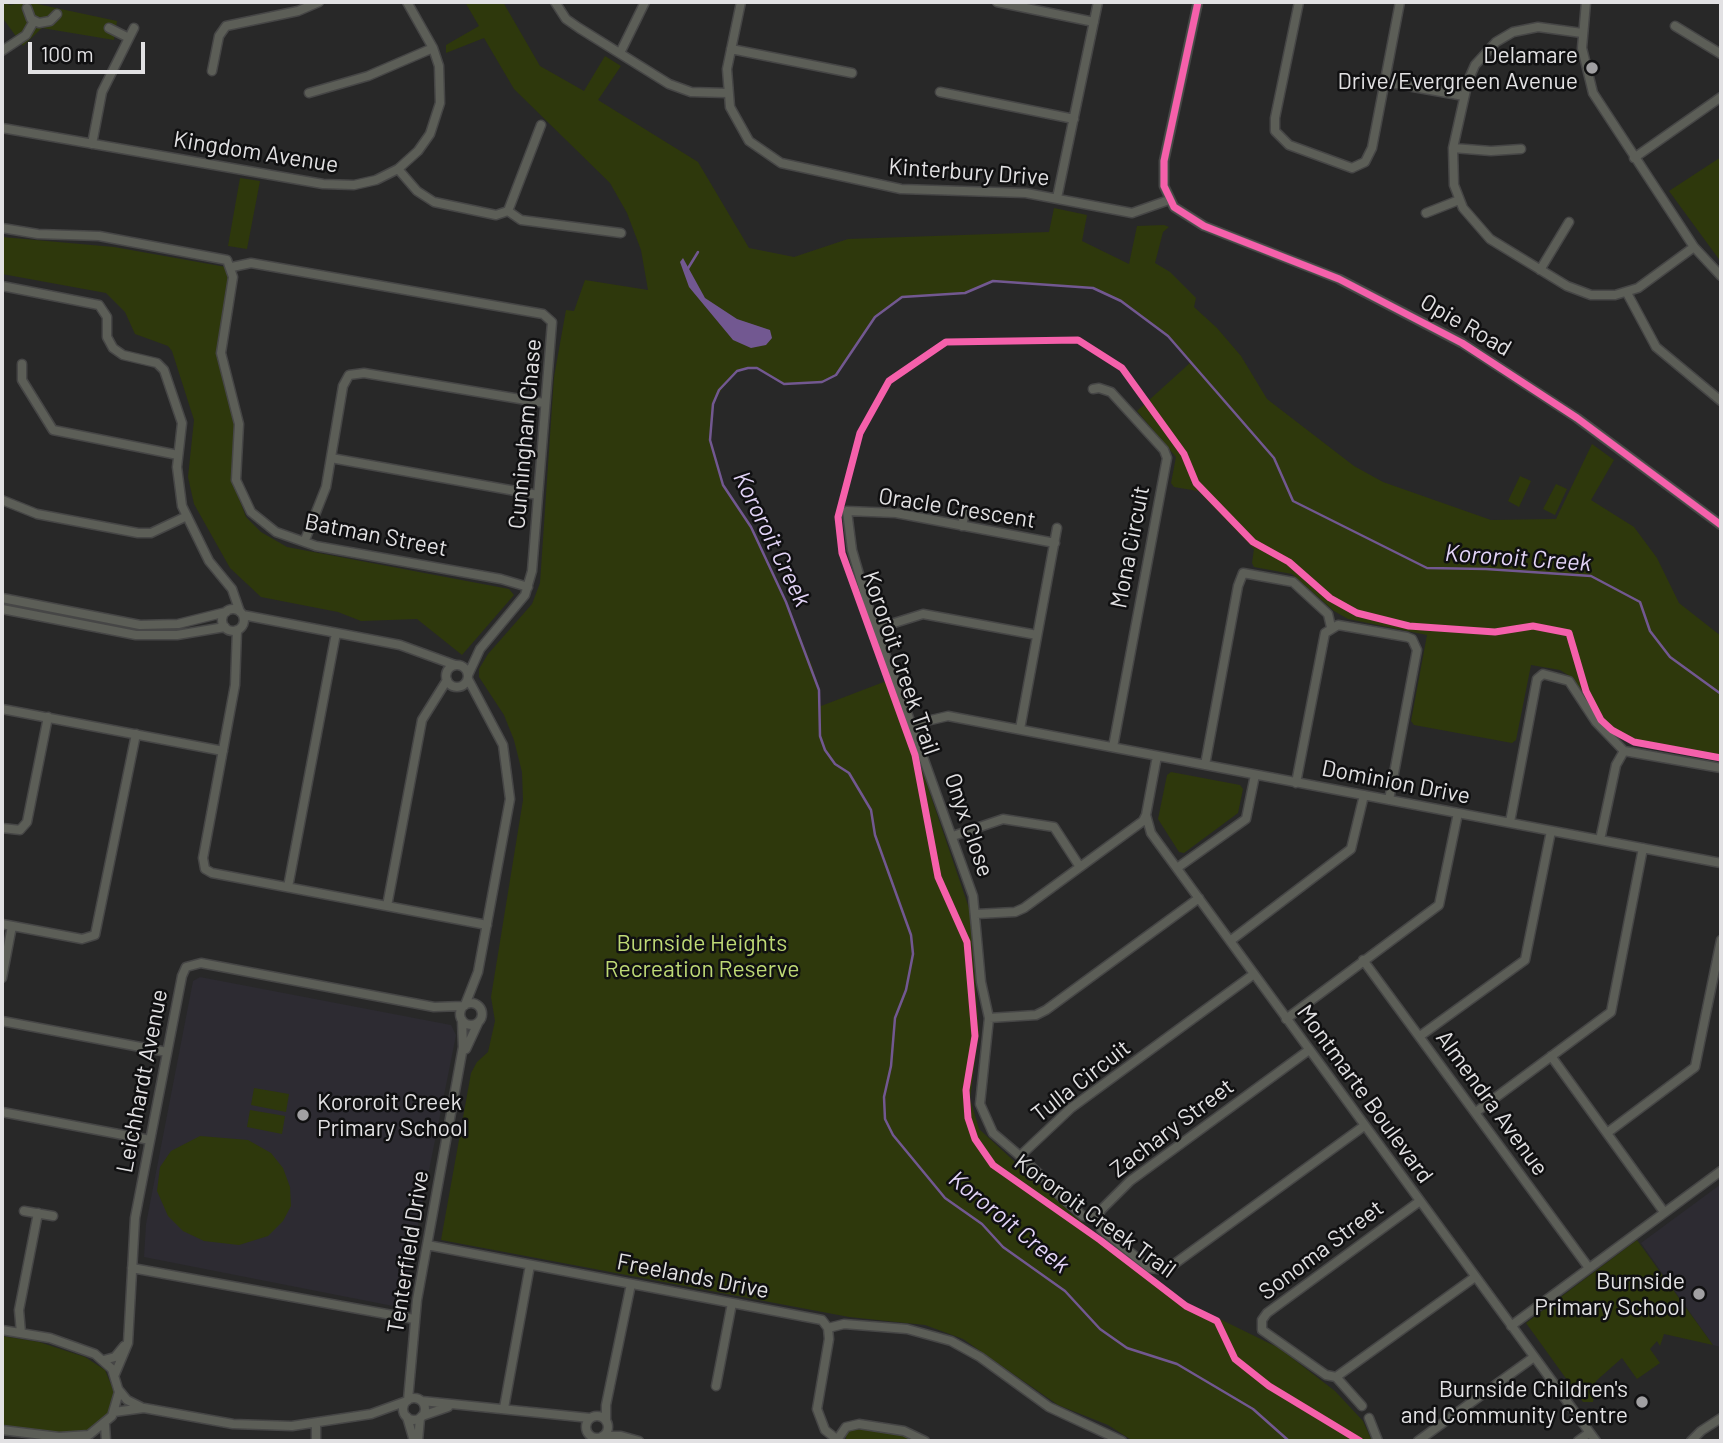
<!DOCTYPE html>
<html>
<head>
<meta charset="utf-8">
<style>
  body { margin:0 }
  #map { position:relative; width:1723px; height:1443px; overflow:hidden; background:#282828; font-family:Barlow,sans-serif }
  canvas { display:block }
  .frame { position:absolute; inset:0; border:4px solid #e2e1e3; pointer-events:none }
  .scale { position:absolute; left:28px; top:42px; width:117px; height:32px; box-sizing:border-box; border:4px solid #e2e1e3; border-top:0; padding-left:9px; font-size:21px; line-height:24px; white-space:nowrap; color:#e2e1e3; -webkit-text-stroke:5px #101011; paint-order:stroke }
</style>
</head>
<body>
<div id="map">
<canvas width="1723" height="1443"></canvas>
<div class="frame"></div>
<div class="scale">100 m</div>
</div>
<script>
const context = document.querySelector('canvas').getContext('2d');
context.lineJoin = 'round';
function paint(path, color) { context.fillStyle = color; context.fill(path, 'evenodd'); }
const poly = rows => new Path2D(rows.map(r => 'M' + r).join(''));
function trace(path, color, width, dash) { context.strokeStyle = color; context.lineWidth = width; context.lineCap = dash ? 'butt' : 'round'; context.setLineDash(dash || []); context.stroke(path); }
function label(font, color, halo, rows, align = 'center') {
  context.font = font + ' Barlow,sans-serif'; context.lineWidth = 5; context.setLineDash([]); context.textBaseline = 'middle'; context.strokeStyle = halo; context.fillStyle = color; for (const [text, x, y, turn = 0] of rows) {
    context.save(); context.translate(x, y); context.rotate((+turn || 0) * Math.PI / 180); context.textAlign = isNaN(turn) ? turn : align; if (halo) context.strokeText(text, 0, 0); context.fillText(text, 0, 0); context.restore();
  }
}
paint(poly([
  [200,977,451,1025,456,1035,402,1305,398,1307,144,1257,146,1224,193,981],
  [1721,1184,1721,1347,1713,1345,1641,1243]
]), '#2d2b32');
paint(poly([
  [2,2,10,5,28,2,117,21,114,40,42,28,23,46,2,17],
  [465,2,503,2,540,66,584,91,605,56,621,66,598,100,698,162,749,248,794,257,848,239,1049,232,1054,208,1087,215,1082,241,1129,264,1137,226,1164,225,1169,227,1163,232,1155,263,1170,272,1196,298,1194,307,1217,328,1241,356,1267,399,1354,466,1383,482,1491,520,1556,519,1592,444,1614,460,1591,500,1634,527,1657,558,1679,603,1721,636,1721,761,1655,749,1629,740,1618,732,1615,735,1604,725,1573,678,1560,670,1531,665,1516,740,1512,743,1414,725,1411,721,1427,635,1348,619,1334,611,1292,574,1254,567,1252,563,1254,549,1198,491,1174,487,1171,483,1176,457,1137,411,1191,362,1168,336,1121,301,1093,288,993,281,965,293,902,297,875,317,836,375,822,382,784,384,757,368,748,368,737,371,728,379,713,404,710,440,723,485,751,527,786,602,813,668,821,706,889,680,907,726,970,911,979,1032,970,1099,979,1129,1074,1216,1179,1299,1279,1348,1335,1391,1363,1421,1372,1441,1133,1441,1108,1425,1058,1405,963,1339,925,1325,849,1317,441,1240,471,1073,477,1062,488,1052,495,1021,491,997,523,800,522,772,514,740,504,715,479,677,479,669,488,654,532,604,540,583,554,377,566,310,574,311,585,280,648,290,641,250,627,213,610,183,514,89,484,38,446,53,446,45,479,26],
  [1721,157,1721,262,1669,191],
  [240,178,260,181,247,249,228,246],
  [2,237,114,247,226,267,229,278,217,350,237,430,232,467,235,488,246,517,261,532,287,547,509,589,514,595,462,655,417,619,361,621,338,612,261,597,230,568,194,504,188,477,194,420,172,351,168,346,135,334,125,312,106,293,2,274],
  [1520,476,1531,481,1519,507,1508,501],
  [1556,484,1567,489,1555,515,1543,509],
  [1171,772,1240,785,1243,789,1238,813,1184,853,1179,852,1158,819,1167,775],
  [254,1088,289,1094,286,1112,251,1105],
  [250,1110,285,1116,282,1134,247,1127],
  [200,1136,248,1140,271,1153,283,1168,290,1187,291,1206,283,1221,268,1236,239,1245,204,1241,183,1231,168,1216,157,1191,160,1167,171,1151],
  [1637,1240,1713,1345,1664,1334,1660,1346,1657,1341,1650,1349,1660,1363,1637,1379,1622,1358,1596,1381,1593,1402,1583,1402,1526,1323],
  [2,1336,39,1342,85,1357,105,1370,115,1394,113,1409,99,1428,73,1436,2,1428],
  [853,1427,895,1432,919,1441,846,1441,846,1433]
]), '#2e380c');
paint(poly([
  [683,258,705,298,737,319,770,330,772,338,766,345,751,348,733,340,689,287,680,262]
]), '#725891');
trace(poly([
  [687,270,698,252],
  [1289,1441,1253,1409,1177,1364,1127,1348,1100,1329,1065,1291,1003,1247,982,1224,945,1198,893,1135,885,1119,884,1097,891,1066,895,1018,906,990,913,954,911,935,875,835,871,810,849,773,835,764,825,750,820,736,819,690,786,602,751,527,723,485,710,440,713,404,719,390,737,371,748,368,757,368,784,384,822,382,836,375,875,317,902,297,965,293,993,281,1093,288,1121,301,1168,336,1274,458,1293,501,1427,568,1486,569,1591,576,1640,602,1650,631,1670,657,1721,694]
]), '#725891', 2.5);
const minor = poly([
  [555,2,566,19,579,28,669,84,691,92,727,93],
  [741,2,727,69,730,107,749,141,781,163,901,189,1026,193,1132,213,1169,200],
  [997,2,1094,22],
  [1198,2,1164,161,1164,186,1174,207,1204,226,1339,279,1462,343,1577,418,1721,525],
  [1299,2,1275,118,1275,131,1289,145,1352,168,1365,162,1372,148,1400,2],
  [1586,2,1582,48,1593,93,1694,247,1721,276],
  [27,8,31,19,39,23,50,21,57,14],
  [1675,26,1721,54],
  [109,28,129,38],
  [1582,33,1538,27,1513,32,1496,42,1475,65,1468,81,1453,148,1454,185,1463,208,1490,239,1567,286,1591,295,1615,295,1638,288,1694,247],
  [731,49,852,73],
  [2,51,26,35,34,21],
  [620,53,645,2],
  [212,71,219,36,226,26,298,11,319,2],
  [1385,82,1464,96],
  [940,92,1074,119],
  [309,93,368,76,433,48],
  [2,128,323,184,354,185,376,180,398,169,418,151,430,134,440,103,439,66,433,48,407,2],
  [92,144,102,92,134,28],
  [1453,148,1491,151,1521,149],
  [1634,158,1721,97],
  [398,169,417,191,434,202,496,215,508,211],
  [1057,198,1098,2],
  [508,211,521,220,621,233],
  [508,211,541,125],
  [1426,213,1459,200],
  [2,228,38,234,99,236,227,260,233,277,221,353,239,424,236,480,251,512,276,532,316,546,501,579,528,587],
  [232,267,251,263,543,314,552,322,532,571,525,595,480,649,468,675],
  [1540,270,1569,222],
  [2,286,99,305,107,317,107,337,113,348,123,355,157,363,164,370,182,423,177,467,182,506,209,561,232,589,240,612],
  [1627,293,1656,347,1721,401],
  [22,364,22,380,53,430,178,455],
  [1093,389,1099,388,1111,392,1164,450,1167,458,1113,747],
  [331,458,538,495],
  [2,500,37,514,138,533,151,533,187,516],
  [962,526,965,511],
  [305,540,326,487,343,386,349,375,364,373,544,403],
  [2,598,140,625,178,624,226,612],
  [2,609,136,635,177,635,225,627],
  '222 620a11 11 0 1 1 22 0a11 11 0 1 1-22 0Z',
  [243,615,400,645,455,665],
  [875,629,894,676],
  [237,630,235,685,203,858,205,869,212,873,487,925],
  [1037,635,923,614,875,629,852,550,847,511,896,513,1055,543],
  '446 676a11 11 0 1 1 22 0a11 11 0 1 1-22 0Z',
  [895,679,973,896,981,982,989,1018],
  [2,709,223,751],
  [914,724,948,716,1721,863],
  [1020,729,1057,528],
  [1157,756,1146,815,1151,833,1596,1441],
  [1205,765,1238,586,1243,573,1293,582,1328,614,1331,627],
  [1296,783,1325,633,1338,625,1407,637,1412,639,1417,650,1389,800],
  [1510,822,1537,679,1543,674,1569,681,1596,722,1624,751],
  [2,828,20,830,27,822,48,717],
  [953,836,1003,819,1054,827,1080,867],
  [1600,840,1616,765,1624,751,1721,768],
  [1177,868,1246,819,1255,775],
  [288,887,336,633],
  [1199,898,1046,1010,1036,1015,989,1018,980,1104,993,1133,1020,1156,1071,1108,1254,974],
  [387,906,422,720,447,680],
  [976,914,1015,912,1024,908,1143,821,1146,815],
  [2,924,82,939,95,935,136,734],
  [1230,941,1351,849,1364,795],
  [1363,960,1589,1268],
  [2,978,12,926],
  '460 1014a11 11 0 1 1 22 0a11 11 0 1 1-22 0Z',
  [465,1005,478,972,510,799,503,745,468,679],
  [1286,1019,1439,905,1458,813],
  [2,1021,167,1052],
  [1420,1036,1525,960,1551,831],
  [466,1049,478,1023],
  [1309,1050,1130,1181,1101,1210,1098,1217,1101,1229,1150,1268,1166,1270,1364,1126],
  [1551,1056,1664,1212],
  [2,1112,150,1140],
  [1476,1112,1611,1012,1643,848],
  [1607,1133,1695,1067,1721,940],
  [1020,1156,1054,1188],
  [1057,1193,1083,1216,1098,1217],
  [1420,1201,1267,1313,1262,1320,1262,1330,1326,1375,1336,1377,1475,1277],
  [24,1211,53,1216],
  [427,1245,822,1320,828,1328,829,1339,817,1409,825,1430,839,1441],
  [132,1268,414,1319],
  [1511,1326,1721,1171],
  [828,1328,844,1324,907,1329,951,1341,980,1357,1049,1407,1122,1441],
  [2,1330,50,1338,95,1354,112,1369,119,1392,112,1416,89,1435,59,1437,2,1430],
  [21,1333,19,1310,38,1213],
  [104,1360,115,1357,124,1346],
  [115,1374,128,1343,135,1218,182,976,186,967,201,963,434,1007,463,1006],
  [1336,1377,1362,1406],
  [716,1386,732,1303],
  [118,1389,127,1400,141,1407],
  '403 1409a11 11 0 1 1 22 0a11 11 0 1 1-22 0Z',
  [408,1400,417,1300,463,1047,462,1020],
  [422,1401,590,1418],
  [504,1408,530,1265],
  [114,1412,144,1408,233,1424,292,1426,371,1414,407,1401],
  [422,1416,448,1407],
  '586 1427a11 11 0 1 1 22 0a11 11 0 1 1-22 0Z',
  [407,1417,414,1441],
  [1369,1418,1378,1441],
  [606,1421,606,1405,631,1284],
  [105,1425,106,1441],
  [316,1425,316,1441],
  [603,1436,621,1436,639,1441],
  [837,1440,846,1427,859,1424,904,1431,925,1441],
  [418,1441,420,1418],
  [1418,1441,1534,1357],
  [1578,1441,1589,1433],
  [1691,1441,1701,1431,1721,1418]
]);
trace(minor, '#464646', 11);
trace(minor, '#5c5e57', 8);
trace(poly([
  [1198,2,1164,161,1164,186,1174,207,1204,226,1339,279,1462,343,1577,418,1721,525],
  [1360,1441,1269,1386,1235,1359,1217,1321,1186,1306,1100,1240,993,1165,975,1139,968,1118,966,1090,975,1036,967,942,938,877,915,755,842,553,838,517,860,433,889,381,946,342,1078,340,1122,368,1184,454,1196,483,1253,542,1289,562,1330,598,1357,613,1409,626,1495,632,1533,626,1569,633,1586,691,1601,720,1612,730,1634,742,1721,758]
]), '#f560ab', 7);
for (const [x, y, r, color] of [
  [1592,68,7,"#a1a0a2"],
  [303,1115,7,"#a1a0a2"],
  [1699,1294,7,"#a1a0a2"],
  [1642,1402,7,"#a1a0a2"]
]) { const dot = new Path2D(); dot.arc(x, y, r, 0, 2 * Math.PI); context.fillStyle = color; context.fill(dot); trace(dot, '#101011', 2.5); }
label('23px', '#e2e1e3', '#101011', [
  ["Delamare",1578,55],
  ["Drive/Evergreen Avenue",1578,81],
  ["Kororoit Creek",317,1102,"left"],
  ["Primary School",317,1128,"left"],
  ["Burnside",1685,1281],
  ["Primary School",1685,1307],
  ["Burnside Children's",1628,1389],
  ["and Community Centre",1628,1415]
], 'right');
label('23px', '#e2e1e3', '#101011', [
  ["Kingdom Avenue",256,152,9],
  ["Kinterbury Drive",969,172,4],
  ["Opie Road",1466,325,30],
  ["Cunningham Chase",525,434,-85],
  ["Oracle Crescent",957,508,9],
  ["Batman Street",376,535,11],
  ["Mona Circuit",1130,547,-79],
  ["Kororoit Creek Trail",901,663,71],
  ["Dominion Drive",1396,782,11],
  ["Onyx Close",969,825,71],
  ["Leichhardt Avenue",142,1081,-79],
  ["Tulla Circuit",1081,1081,-38],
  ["Montmarte Boulevard",1365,1094,54],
  ["Almendra Avenue",1492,1103,54],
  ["Zachary Street",1172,1128,-37],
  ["Kororoit Creek Trail",1095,1216,36],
  ["Sonoma Street",1321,1250,-37],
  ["Tenterfield Drive",408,1252,-81],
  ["Freelands Drive",693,1276,11]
]);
label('23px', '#bed975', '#101011', [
  ["Burnside Heights",702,943],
  ["Recreation Reserve",702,969]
]);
label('italic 24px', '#e3d4f8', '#101011', [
  ["Kororoit Creek",772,539,64],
  ["Kororoit Creek",1518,558,4],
  ["Kororoit Creek",1009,1222,39]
]);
</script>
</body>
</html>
